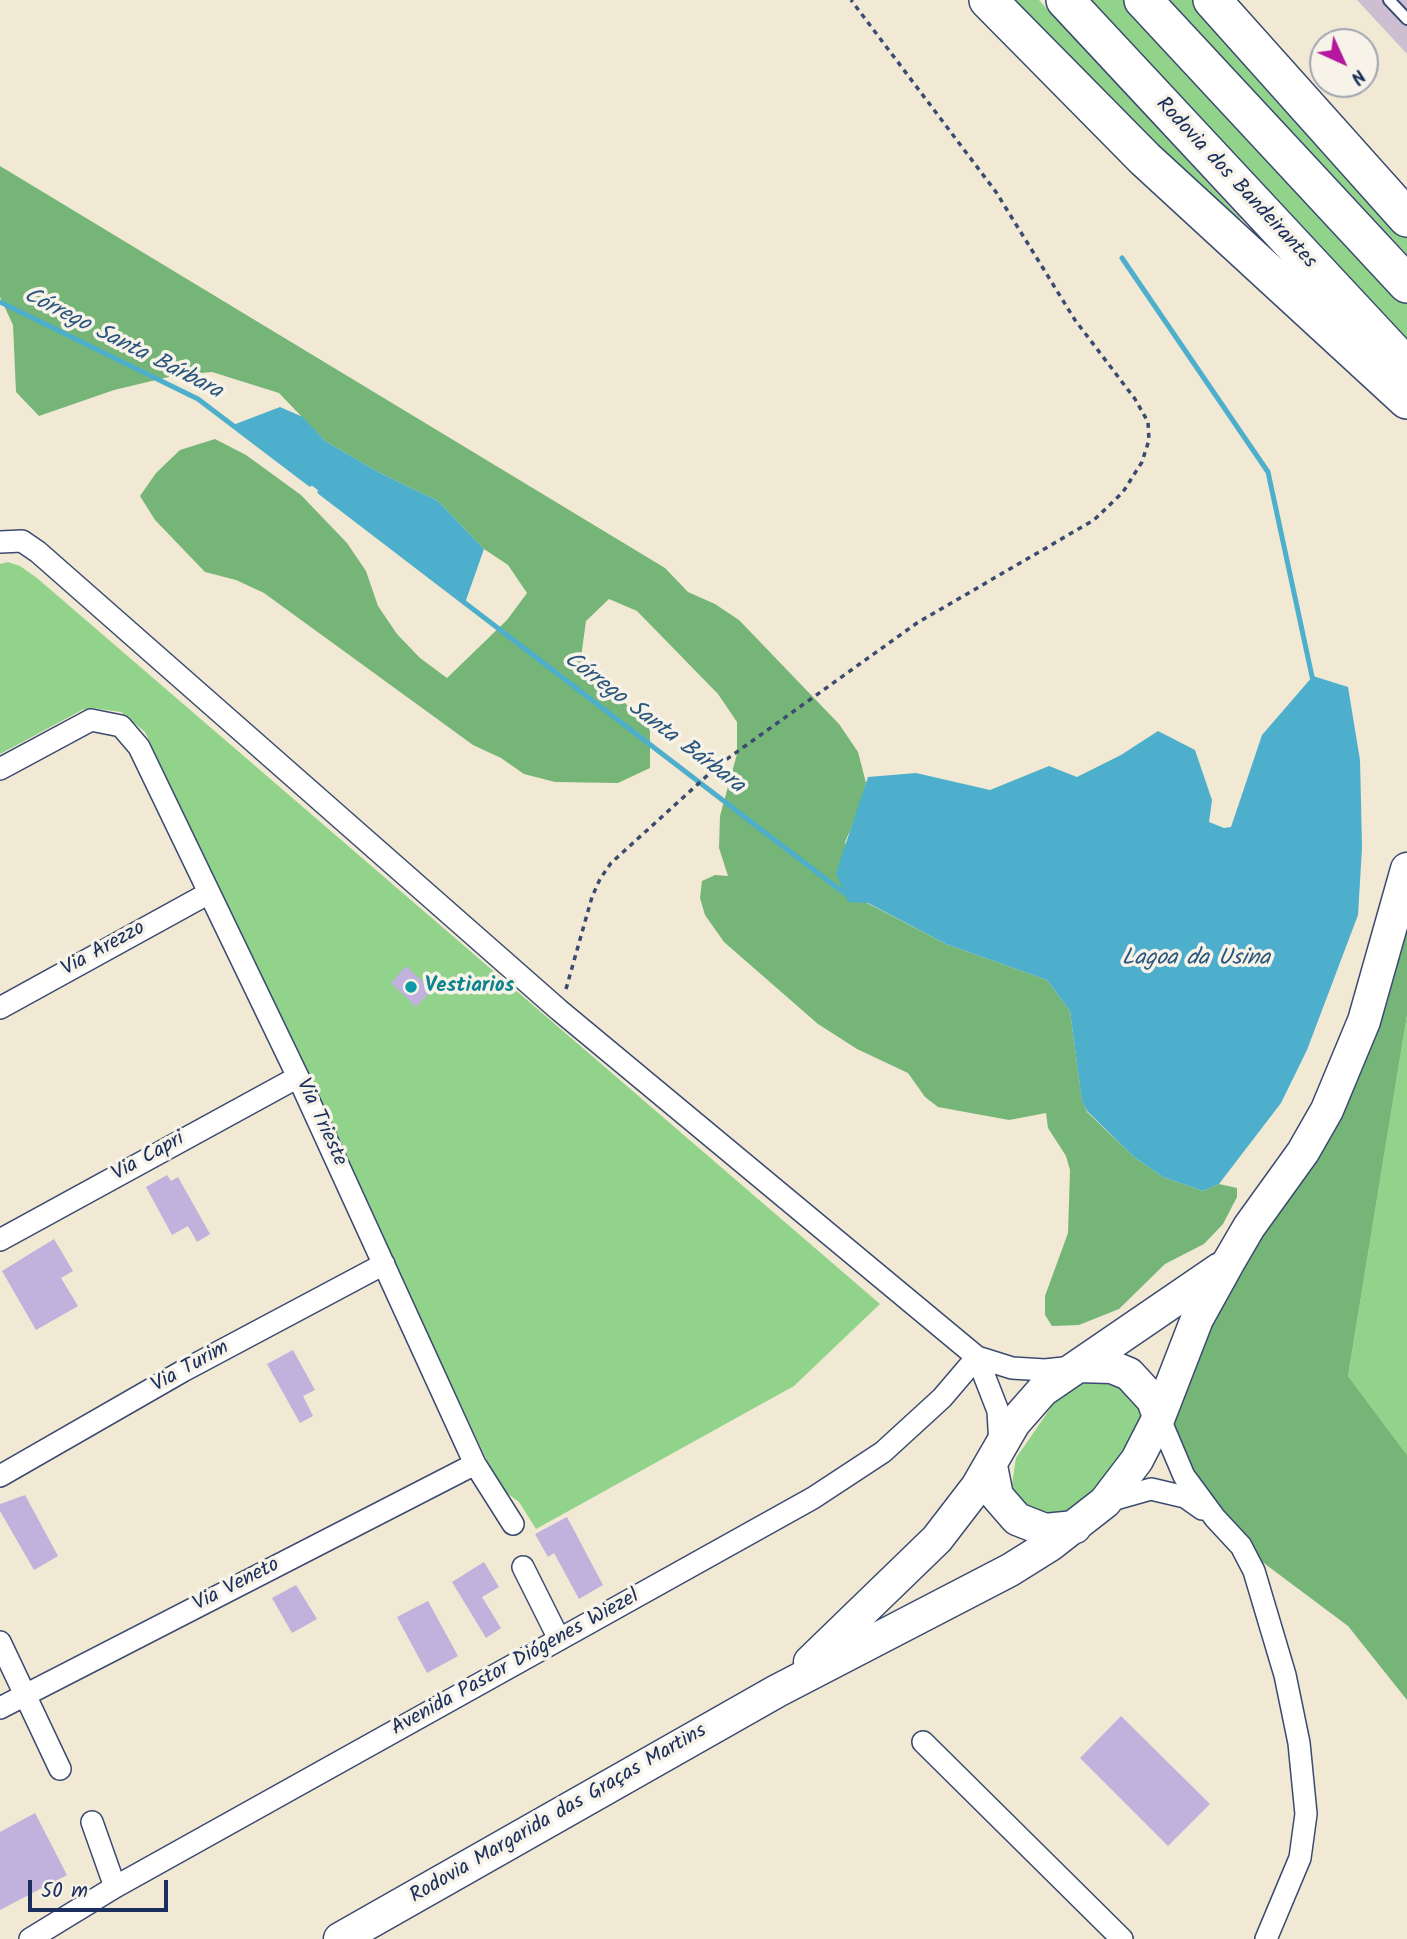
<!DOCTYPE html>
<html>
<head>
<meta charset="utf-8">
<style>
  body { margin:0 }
  #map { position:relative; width:1407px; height:1939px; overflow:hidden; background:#f2e9d4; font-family:Kalam,sans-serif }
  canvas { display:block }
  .north { position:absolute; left:1309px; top:28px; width:70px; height:70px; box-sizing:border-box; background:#f7f3e8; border:2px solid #9fa5b1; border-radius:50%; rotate:135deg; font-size:19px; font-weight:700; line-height:28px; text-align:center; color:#1b2f5e }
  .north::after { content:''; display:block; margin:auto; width:24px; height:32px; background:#b5179e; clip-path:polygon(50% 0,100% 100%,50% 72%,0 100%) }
  .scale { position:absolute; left:28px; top:1880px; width:140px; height:32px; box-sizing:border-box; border:4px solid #1b2f5e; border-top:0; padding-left:9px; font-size:21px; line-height:24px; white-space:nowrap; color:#1b2f5e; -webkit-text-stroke:5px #f7f3e8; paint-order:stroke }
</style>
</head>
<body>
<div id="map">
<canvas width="1407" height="1939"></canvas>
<div class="north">N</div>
<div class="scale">50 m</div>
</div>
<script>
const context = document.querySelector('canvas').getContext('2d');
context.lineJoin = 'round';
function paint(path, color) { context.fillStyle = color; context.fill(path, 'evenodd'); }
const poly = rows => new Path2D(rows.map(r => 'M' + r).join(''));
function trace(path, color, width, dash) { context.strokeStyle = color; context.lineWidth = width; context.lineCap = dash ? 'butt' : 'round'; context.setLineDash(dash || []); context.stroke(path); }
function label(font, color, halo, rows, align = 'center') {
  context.font = font + ' Kalam,sans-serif'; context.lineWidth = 7; context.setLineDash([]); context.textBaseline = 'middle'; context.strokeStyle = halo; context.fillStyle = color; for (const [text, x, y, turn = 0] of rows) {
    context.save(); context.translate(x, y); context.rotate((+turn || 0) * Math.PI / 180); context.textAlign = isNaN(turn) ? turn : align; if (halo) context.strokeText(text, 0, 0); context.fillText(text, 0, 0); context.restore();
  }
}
paint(poly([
  [1357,0,1407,0,1407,54]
]), '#cebed1');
paint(poly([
  [1006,0,1039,0,1241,219,1232,222],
  [1082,0,1126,0,1407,300,1407,350],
  [1168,0,1199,0,1407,228,1407,254],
  [8,562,20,566,37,578,880,1304,794,1386,536,1529,519,1502,500,1488,145,732,121,712,92,708,82,710,0,754,0,564],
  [1407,1015,1407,1455,1348,1376],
  [1088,1374,1128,1382,1145,1418,1124,1464,1076,1515,1036,1516,1017,1498,1012,1484,1016,1458,1061,1393]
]), '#92d38b');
paint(poly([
  [0,166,665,568,688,592,715,604,739,620,839,724,858,752,866,783,857,815,845,842,867,903,946,944,1047,980,1070,1011,1082,1100,1087,1112,1134,1157,1163,1177,1203,1191,1219,1184,1237,1188,1237,1197,1223,1224,1204,1244,1165,1264,1119,1309,1079,1325,1052,1326,1045,1315,1045,1296,1068,1233,1070,1170,1066,1156,1048,1128,1046,1113,1009,1120,938,1107,925,1097,908,1073,857,1049,818,1024,724,942,705,915,700,898,702,881,715,875,728,876,719,848,720,816,737,754,737,722,718,694,637,611,609,599,586,621,581,657,650,729,650,768,618,783,555,782,524,774,501,758,473,745,264,593,236,580,205,572,155,520,140,496,156,473,180,450,215,439,246,455,301,495,347,543,366,571,378,606,397,634,420,658,447,678,507,620,527,593,508,565,484,549,438,501,380,473,325,441,279,393,212,372,177,375,114,390,39,416,16,392,13,325,0,297],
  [1407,889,1407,1015,1348,1376,1407,1455,1407,1700,1348,1626,1241,1546,1169,1445,1183,1351,1278,1188]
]), '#75b577');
paint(poly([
  [280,407,303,417,325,441,380,473,438,501,484,549,465,603,233,425],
  [1313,676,1348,687,1360,760,1361,801,1362,848,1358,915,1307,1050,1281,1103,1219,1184,1203,1191,1163,1177,1134,1157,1087,1111,1082,1101,1070,1011,1047,980,946,944,868,903,848,902,836,873,868,777,916,773,990,790,1049,766,1077,777,1121,755,1158,731,1195,750,1212,800,1209,822,1224,828,1231,827,1262,735]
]), '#4dafcc');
trace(poly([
  [1122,258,1268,472,1313,681],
  [0,302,198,399,310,484],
  [320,492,844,893,850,893]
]), '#4dafcc', 5);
paint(poly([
  [406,966,432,990,416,1007,391,983],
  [167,1175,171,1181,178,1177,210,1234,197,1242,188,1226,172,1235,146,1187],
  [54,1239,73,1271,61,1278,78,1306,36,1330,2,1271],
  [293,1350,315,1390,303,1396,313,1416,300,1423,267,1364],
  [25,1495,58,1556,34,1570,0,1511,0,1504],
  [567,1517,603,1585,579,1599,554,1553,548,1557,535,1534],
  [484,1562,499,1587,482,1597,501,1628,486,1638,452,1582],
  [296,1585,317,1619,292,1633,272,1598],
  [428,1601,458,1656,427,1673,397,1617],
  [1121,1716,1210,1804,1168,1846,1080,1758],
  [35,1813,67,1875,0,1910,0,1832]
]), '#c0b1dd');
const service = poly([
  [1389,0,1407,19]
]);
const minor = poly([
  [0,542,22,541,38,552,559,1010,977,1357,1012,1368,1045,1370,1073,1367],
  [0,769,91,720,121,726,139,747,298,1077,475,1464,513,1524],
  [0,1008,209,893],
  [0,1240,298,1077],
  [977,1357,998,1411,1000,1445],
  [1159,1417,1184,1476,1215,1518,1241,1546,1254,1571,1285,1675,1299,1743,1306,1814,1300,1858,1266,1939],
  [0,1476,183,1371,384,1264],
  [1105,1502,1151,1489,1185,1497,1202,1509],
  [523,1567,559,1639],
  [0,1642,60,1769],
  [0,1708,475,1464],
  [923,1742,1122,1939],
  [92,1822,115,1887],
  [30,1939,115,1887,813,1498,883,1452,942,1398,977,1357]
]);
const primary = poly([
  [1078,1366,1112,1367,1129,1374,1153,1400,1159,1417],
  [991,1466,997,1496,1017,1519,1045,1530,1075,1527],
  [810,1662,937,1539,977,1487,1014,1423,1043,1390,1220,1269],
  [340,1939,777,1691,1010,1570,1050,1545,1105,1502,1137,1460,1159,1417,1197,1319,1228,1263,1249,1227,1303,1152,1327,1110,1364,1021,1407,869]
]);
const motorway = poly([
  [988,0,1145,159,1407,400],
  [1065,0,1407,367],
  [1143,0,1407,284],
  [1212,0,1407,218]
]);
trace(service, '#3b4b70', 14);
trace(minor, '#3b4b70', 24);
trace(primary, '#3b4b70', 35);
trace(motorway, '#3b4b70', 40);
trace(poly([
  [566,989,592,897,600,879,611,863,720,764,917,623,1094,520,1123,492,1142,462,1149,440,1148,422,1135,399,1075,320,996,192,851,0]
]), '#3b4b70', 3.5, [5, 5]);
trace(service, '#fff', 10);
trace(minor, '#fff', 21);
trace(primary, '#fff', 32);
trace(motorway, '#fff', 37);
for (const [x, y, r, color] of [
  [411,987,7,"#0f9aa8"]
]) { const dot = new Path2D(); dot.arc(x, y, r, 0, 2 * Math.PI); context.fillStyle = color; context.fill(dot); trace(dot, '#f7f3e8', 2.5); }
label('21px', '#1b2f5e', '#f7f3e8', [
  ["Rodovia dos Bandeirantes",1235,184,47],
  ["Via Arezzo",104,950,-29],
  ["Via Trieste",320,1123,65],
  ["Via Capri",149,1158,-29],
  ["Via Turim",191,1368,-29],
  ["Via Veneto",237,1586,-27],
  ["Avenida Pastor Diógenes Wiezel",516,1664,-29],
  ["Rodovia Margarida das Graças Martins",559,1815,-30]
]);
label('bold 21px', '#0d838f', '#f7f3e8', [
  ["Vestiarios",425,987]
], 'left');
label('italic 23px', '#2a557f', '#f7f3e8', [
  ["Córrego Santa Bárbara",122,345,27],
  ["Córrego Santa Bárbara",653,724,37],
  ["Lagoa da Usina",1196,960]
]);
</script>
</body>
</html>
